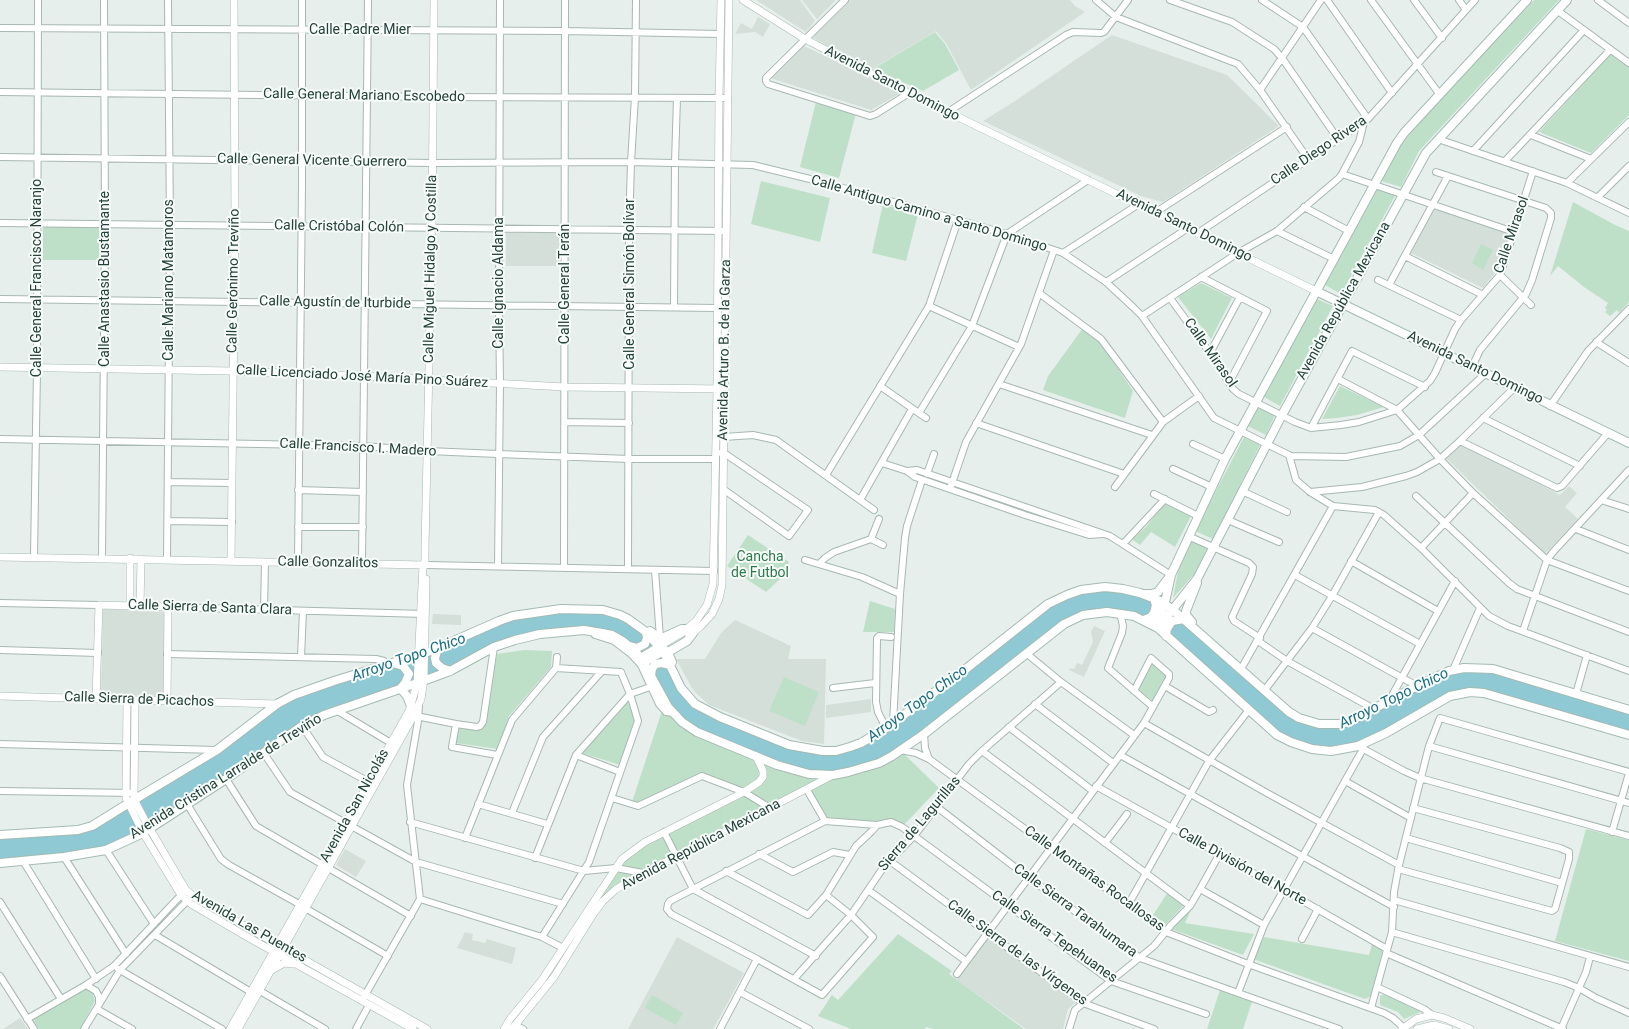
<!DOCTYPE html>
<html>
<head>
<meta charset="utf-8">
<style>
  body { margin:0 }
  canvas { display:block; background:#e6efeb }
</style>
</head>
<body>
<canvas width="1629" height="1029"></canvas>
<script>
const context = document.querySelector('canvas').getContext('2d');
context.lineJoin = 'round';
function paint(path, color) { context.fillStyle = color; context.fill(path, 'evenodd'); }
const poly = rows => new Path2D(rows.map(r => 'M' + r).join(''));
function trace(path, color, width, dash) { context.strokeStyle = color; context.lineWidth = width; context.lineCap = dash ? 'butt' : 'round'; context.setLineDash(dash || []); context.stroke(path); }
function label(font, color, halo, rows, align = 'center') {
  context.font = font + ' Roboto,sans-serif'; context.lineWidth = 4; context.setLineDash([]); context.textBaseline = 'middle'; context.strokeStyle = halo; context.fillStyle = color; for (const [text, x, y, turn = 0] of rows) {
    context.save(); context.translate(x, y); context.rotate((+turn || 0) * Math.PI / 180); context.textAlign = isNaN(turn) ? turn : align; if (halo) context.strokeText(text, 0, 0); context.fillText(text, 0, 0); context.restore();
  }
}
paint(poly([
  [756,0,800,0,815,21,806,32],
  [802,0,836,0,817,19],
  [850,0,1070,0,1075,6,1085,12,971,90,946,43,936,31,872,69,817,40,813,37],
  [758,17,770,24,763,37,755,32,735,34,741,23,752,29],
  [1112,35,1227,75,1279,126,1163,202,1141,196,983,121,1015,101],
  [802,45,901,93,871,110,770,78],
  [1435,208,1509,232,1498,269,1483,288,1411,253],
  [506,233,561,233,561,266,506,266],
  [1461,443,1560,495,1569,486,1577,493,1565,507,1578,519,1545,554,1446,458],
  [103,609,166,612,164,696,101,695],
  [433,614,461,615,461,625,432,624],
  [735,620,791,646,788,659,826,659,824,744,802,741,709,705,693,690,676,659,705,659,721,633],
  [1094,626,1105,631,1084,677,1069,670,1070,668,1074,669,1077,663,1082,665,1093,642,1091,632],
  [871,699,871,712,826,718,826,705],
  [345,849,366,861,356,877,336,865],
  [465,932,473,934,472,940,485,943,487,939,516,948,512,964,457,948],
  [990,935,1075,1003,1068,1009,1063,1029,1026,1029,957,980],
  [677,937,744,973,713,1029,628,1029],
  [20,1018,28,1029,3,1029]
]), '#d4dfda');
paint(poly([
  [1534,0,1559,0,1419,151,1401,187,1381,181,1404,137],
  [935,32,945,44,959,70,923,91,873,69],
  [1612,53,1629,65,1629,115,1591,153,1539,132],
  [816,102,856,113,839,178,800,167],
  [761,181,830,198,820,242,751,224],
  [1378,188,1396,194,1341,294,1325,285],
  [1573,202,1615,225,1629,231,1629,302,1619,313,1617,310,1610,316,1605,312,1607,310,1605,308,1608,303,1584,287,1558,266,1550,276],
  [883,204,918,214,906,261,872,253],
  [43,226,99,227,100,260,43,260],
  [1481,244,1493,250,1483,270,1472,263],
  [1201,283,1232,298,1211,339,1178,297],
  [1317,299,1333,306,1280,406,1264,397],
  [1083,328,1095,335,1133,391,1125,418,1043,390,1048,376],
  [1340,386,1384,407,1357,415,1337,418,1322,419],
  [1259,407,1275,415,1266,435,1248,426],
  [1244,437,1260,445,1213,539,1195,531],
  [1165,503,1191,516,1175,547,1151,532,1140,545,1133,540,1133,538,1146,527],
  [748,535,789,562,779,580,766,592,727,566],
  [1191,540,1207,548,1196,572,1173,598,1179,566],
  [870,601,895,609,894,632,863,632],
  [524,650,552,651,551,667,509,716,498,749,456,743,459,726,481,729,485,726,497,654],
  [1152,661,1168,674,1153,701,1138,689],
  [784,677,819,692,805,726,769,711],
  [628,702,635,721,620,765,582,753],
  [662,711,777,765,900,750,939,788,902,827,886,822,825,821,807,790,629,881,595,907,593,905,616,868,636,848,744,792,704,777,639,806,631,805],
  [1586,829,1629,840,1629,961,1555,941],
  [1168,892,1184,905,1166,924,1153,915],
  [1192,908,1185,923,1254,934,1243,955,1171,929],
  [898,934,952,971,949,974,1024,1029,933,1029,926,1027,925,1029,851,1029,818,1016,832,995,838,1000],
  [1264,937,1369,955,1372,944,1383,949,1371,996,1365,999,1253,959],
  [87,988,93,993,95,1001,80,1029,39,1029,33,1019],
  [1220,990,1252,1002,1243,1029,1207,1029],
  [1385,994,1423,1011,1404,1019,1398,1012,1380,1005,1380,996],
  [652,995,683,1013,676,1025,645,1008]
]), '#bfe0c8');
paint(poly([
  [1095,588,1154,599,1299,718,1339,724,1449,671,1479,667,1629,710,1629,735,1484,693,1457,694,1386,733,1337,751,1291,742,1166,636,1134,616,1083,615,892,756,848,772,799,772,682,722,641,657,602,633,526,637,450,671,324,715,143,833,106,850,0,863,0,835,78,830,217,750,277,704,527,613,603,610,646,632,690,700,789,745,823,751,861,743,1038,611]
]), '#8ec9d4');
const minor = poly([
  [845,0,766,78,766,81,768,84,870,116,876,114,909,93],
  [1096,0,1116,17,1238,64,1260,90,1308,159],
  [1170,0,1232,22,1274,49,1282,58,1338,139],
  [1262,0,1303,27,1368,119],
  [1327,0,1392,93],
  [1371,0,1440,95],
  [1414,0,1442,38],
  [1459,0,1466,10],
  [1598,0,1629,23],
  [1558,11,1629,63],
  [0,28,565,31,720,34],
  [1260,90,1321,0],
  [0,92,433,97,728,98],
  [948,112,1066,35,1073,32,1101,33,1104,32,1128,0],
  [1531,135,1591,159],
  [1438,139,1567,183,1629,213],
  [1473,151,1584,30],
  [0,157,432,163,631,162,753,165,818,181,958,220,1007,234,1063,253,1106,282,1134,308,1142,316,1214,418,1291,456,1346,457,1400,446,1419,435,1485,374],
  [1505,161,1610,50],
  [1436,172,1546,208,1551,213,1551,218,1532,280,1526,294,1480,350,1472,367],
  [1342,174,1514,232],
  [1567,183,1629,122],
  [1598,197,1629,166],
  [1304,207,1349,231],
  [1156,212,1287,127],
  [0,223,726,231],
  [1277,231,1334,259],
  [1198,233,1368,119,1475,0],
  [1063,253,1139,204],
  [1405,256,1483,295],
  [1500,275,1531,305],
  [1201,277,1267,311,1229,383],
  [1378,280,1461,320],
  [1106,282,1188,228],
  [1389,285,1448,176],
  [1039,293,1101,339,1163,422],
  [1170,298,1210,353,1233,389,1239,394,1295,422,1311,428,1341,425,1359,422,1397,410,1430,381,1435,373,1455,329,1461,320,1500,275,1533,171],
  [0,299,717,308],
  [929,306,1019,347],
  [674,307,675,163,677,98],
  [1142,316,1238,253,1277,231,1339,178,1342,174,1359,142,1364,122],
  [1596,342,1629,363],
  [1210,353,1240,297],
  [1338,379,1397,410,1440,459,1473,493,1547,560,1629,591],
  [999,384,1152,435],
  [880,386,926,418],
  [1550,406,1588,351,1629,309],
  [919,413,972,326,1007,234,1088,180],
  [1483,418,1580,466],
  [565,422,629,423],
  [976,423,1124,474],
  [1311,428,1352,351,1425,387],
  [724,437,753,435,776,440,874,510],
  [0,439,362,446,428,451,498,454,629,459,715,459],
  [1460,441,1557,488,1562,486,1608,433],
  [1193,444,1225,459],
  [721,453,724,453,808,510,789,536,723,489],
  [1289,455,1296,480,1310,492,1333,506,1375,510,1384,515,1421,548,1489,616,1508,626,1629,671],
  [882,463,907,471,915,477,1025,515,1089,535,1103,534],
  [1173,469,1212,487],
  [907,471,917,470,1110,536,1171,575],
  [927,474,934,454],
  [826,475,929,306,958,220],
  [168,482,232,483],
  [1115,487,1163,422,1199,396],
  [950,489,966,442,1021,344,1054,250],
  [298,490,363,492],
  [1242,491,1287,512],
  [1310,492,1362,487,1406,476,1417,472,1440,459,1460,441,1514,388],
  [1154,494,1198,516],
  [1416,496,1509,583,1517,589,1629,632],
  [860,500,912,409],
  [1601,500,1629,509],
  [1228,520,1279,542],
  [168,521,232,522],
  [298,527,363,527],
  [1576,529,1629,550],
  [1188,536,1249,563,1253,567,1252,574,1232,617,1234,621,1260,638],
  [871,539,879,519],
  [871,539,883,545],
  [1123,544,1165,499],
  [1421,548,1473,493],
  [34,557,37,368,38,0],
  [102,558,105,224,104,0],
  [167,559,170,224,168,0],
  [805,560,862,577,900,594],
  [1351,561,1438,611],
  [298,562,302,186,302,0],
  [362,564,368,0],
  [819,564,825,558,834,552,871,539],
  [427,565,714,571],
  [498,566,500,384,499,305,500,0],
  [564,567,565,0],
  [628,569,629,230,631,162,635,97,636,0],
  [655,570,660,638],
  [1295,575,1420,644],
  [0,603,99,605],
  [168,607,425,614],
  [264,610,265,562],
  [1121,617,1123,626,1122,633,1108,668,1153,707],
  [1312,628,1417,686],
  [1523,631,1547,560,1553,552,1629,470],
  [595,635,614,641,631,654,641,665,659,704,666,712,673,713],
  [1258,641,1287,661,1374,709],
  [0,650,98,653],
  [1026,653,1061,682,1134,735],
  [167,654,376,659,384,661,387,665],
  [301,657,303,611],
  [556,668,557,657],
  [1241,669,1333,506],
  [1453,670,1480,608],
  [1165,686,1209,712,1213,710],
  [833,688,875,683],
  [1264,691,1312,628,1332,596,1379,512],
  [1576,694,1587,655],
  [1389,701,1455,581],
  [1035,704,1113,763],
  [419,705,418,721,407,785,420,899],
  [336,710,391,743],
  [416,716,456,724,477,727,480,726,483,722,494,647],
  [893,723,900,594,905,538,907,526,922,480],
  [1144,723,1267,793,1399,865],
  [456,724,452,747,497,755],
  [302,726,323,757,369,782],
  [1009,727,1093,791],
  [886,728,878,712,876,702,877,638,879,636,891,637],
  [924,734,925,748,929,759],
  [0,744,216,750],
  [1358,746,1404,771,1420,778,1629,836],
  [1429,746,1629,803],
  [900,750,916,753,929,759,1166,932,1248,964,1384,1013,1393,1018,1405,1029],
  [982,751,1190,906],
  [263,752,290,792,416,862,563,904],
  [576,755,620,772],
  [1120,755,1394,907],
  [226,779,256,826,411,916],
  [1345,781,1411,818],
  [1096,786,1284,890,1387,949],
  [807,790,825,821],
  [0,791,134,793],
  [612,798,638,806,702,776,744,792,770,808],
  [187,804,221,859,229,865,299,904],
  [478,804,547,824],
  [937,807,1029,878,1140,958,1339,1029],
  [512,813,543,737,602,671],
  [410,822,584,871,616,868,643,873],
  [664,832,693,889,816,956],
  [1612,832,1629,773],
  [465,838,512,720,556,668],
  [1406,838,1562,883],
  [1105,843,1127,814],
  [106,850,154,924],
  [759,854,793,872,833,852,850,855],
  [64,857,126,954],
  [535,858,576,755,630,694,650,687],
  [23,861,96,979],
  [890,861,1083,1003,1154,1029],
  [1398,869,1552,911,1555,909,1569,859,1569,852,1560,848,1413,808],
  [726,871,808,915,826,895,856,846,872,831,877,825],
  [1200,889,1264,925],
  [868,890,966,961],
  [826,895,851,915,873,937,822,995,757,959,671,914,667,909,668,904,670,901,825,821,877,825,891,822,902,827,1111,981,1206,1014],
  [420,899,542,937,563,948],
  [1394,900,1629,967],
  [0,902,61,999],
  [1128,905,1209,761,1248,711],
  [305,908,388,956],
  [1392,932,1564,982,1579,988,1596,998,1629,1013],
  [155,935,251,992],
  [542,937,589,862,638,721,630,694,621,672,556,668],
  [1302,939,1318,909],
  [1386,953,1563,1029],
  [118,969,222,1029],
  [957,974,1144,723,1169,678,1169,674,1151,658,1134,691],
  [0,976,34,1029],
  [794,979,851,915,883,868,914,836,969,764,982,751,1061,682],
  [86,985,96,991,99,997,99,1003],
  [1377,987,1424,1009,1432,1015],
  [260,991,325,1029],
  [740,992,809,1029],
  [1238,993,1264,925,1363,749],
  [364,997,420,899],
  [1371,1008,1392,932,1394,892,1399,865,1429,746,1440,718,1629,772],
  [97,1009,132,1029],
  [27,1019,86,985,114,966,183,893],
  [515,1025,523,1029],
  [84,1029,120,970,189,899],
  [356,1029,369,1005],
  [720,1029,757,959],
  [1069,1029,1075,1010,1154,946,1171,925,1190,906,1200,889,1219,855],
  [1561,1029,1586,972,1590,957]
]);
const tertiary = poly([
  [743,0,805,39,909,93,1316,291],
  [0,367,232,371,363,376,565,387,724,389],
  [0,557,426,565],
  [130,558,130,606],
  [231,561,235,225,234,0],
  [140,606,141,559],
  [689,636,701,626,712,614,719,599,722,585,729,0],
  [641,657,682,633,696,621,707,605,713,584,717,389,719,98,721,0],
  [644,663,666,650],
  [0,696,277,704],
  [96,699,99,605,168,607,167,701],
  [127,700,126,798,143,833,181,895,191,904,251,939,413,1029],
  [135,700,134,799,147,824,186,890,197,899,427,1029],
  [272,970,284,963,293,964],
  [230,1029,409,711,417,684,423,565,425,561,425,548,432,228,434,0],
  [238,1029,414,715,421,699,424,679,426,579],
  [504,1029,510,1019,542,980,622,859,645,842,744,792,759,782,763,777,763,771,756,756],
  [512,1029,554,977,592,916,603,901,615,890,629,881,833,775],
  [1402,1029,1416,1019,1432,1015,1444,1018,1470,1029],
  [1417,1029,1434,1025,1449,1029]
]);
const secondary = poly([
  [1316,291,1629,443],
  [1146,594,1152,594,1158,592,1170,576],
  [1144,620,1151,617,1154,613,1156,605,1154,599],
  [1192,622,1186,615,1186,611,1197,583],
  [1152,625,1164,607,1171,575,1225,459,1397,143,1404,133,1527,0],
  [1158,628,1197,579,1282,415,1426,153,1567,0],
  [650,631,658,637,662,638,682,629,688,629],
  [1166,636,1167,629,1172,621,1184,619],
  [630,646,637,648,645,644,647,638,646,632],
  [438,648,435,658,436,663,442,668,450,671],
  [672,662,669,655,670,651,687,641,693,633],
  [393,663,403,666,409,674,405,683,400,689],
  [651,676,652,669,655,664,662,663,670,665],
  [401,689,407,696,411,706],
  [0,835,78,830,92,826,142,795,217,750,277,704,294,695,334,681,431,651,499,621,513,616,561,609,603,610,620,615,628,619,646,632,659,647,665,655,681,688,695,704,720,717,789,745,823,751,836,751,850,747,861,743,886,728,962,672,1048,604,1067,595,1081,590,1105,587,1123,589,1140,593,1160,601,1172,609,1289,712,1299,718,1319,724,1339,724,1349,722,1417,686,1449,671,1464,668,1493,669,1629,710],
  [0,863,64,857,106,850,143,833,226,779,302,726,324,715,423,681,450,671,494,647,515,640,540,634,584,630,602,633,612,635,624,642,636,652,644,663,668,707,682,722,697,732,777,765,809,774,833,775,848,772,879,763,892,756,924,734,1064,624,1083,615,1107,612,1134,616,1158,628,1277,735,1291,742,1312,749,1331,751,1358,746,1386,733,1450,696,1470,692,1484,693,1629,735]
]);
trace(minor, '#a8b8b2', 8);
trace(tertiary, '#a8b8b2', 8);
trace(secondary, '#a4bbb3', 10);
trace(minor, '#fff', 6);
trace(tertiary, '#fff', 7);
trace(secondary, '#fff', 8);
label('14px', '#24423a', '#f7fbf9', [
  ["Calle Padre Mier",360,30],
  ["Avenida Santo Domingo",892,84,27],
  ["Calle General Mariano Escobedo",364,96,1],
  ["Calle Diego Rivera",1319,151,-34],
  ["Calle General Vicente Guerrero",312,161,1],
  ["Calle Antiguo Camino a Santo Domingo",929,214,16],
  ["Avenida Santo Domingo",1184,226,26],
  ["Calle Cristóbal Colón",339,227,1],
  ["Calle Mirasol",1512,235,-71],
  ["Calle Miguel Hidalgo y Costilla",431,269,-89],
  ["Calle General Francisco Naranjo",37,278,-90],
  ["Calle Anastasio Bustamante",105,279,-90],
  ["Calle Mariano Matamoros",169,280,-90],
  ["Calle Gerónimo Treviño",234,281,-89],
  ["Calle Ignacio Aldama",499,283,-90],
  ["Calle General Terán",565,284,-90],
  ["Calle General Simón Bolívar",630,284,-90],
  ["Avenida República Mexicana",1344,301,-61],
  ["Calle Agustín de Iturbide",335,303,1],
  ["Avenida Arturo B. de la Garza",725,350,-89],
  ["Calle Mirasol",1210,353,55],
  ["Avenida Santo Domingo",1475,368,26],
  ["Calle Licenciado José María Pino Suárez",362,377,3],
  ["Calle Francisco I. Madero",358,448,3],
  ["Calle Gonzalitos",328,563,1],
  ["Calle Sierra de Santa Clara",210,608,2],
  ["Calle Sierra de Picachos",139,700,2],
  ["Avenida Cristina Larralde de Treviño",226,777,-32],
  ["Avenida San Nicolás",355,806,-61],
  ["Sierra de Lagurillas",920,824,-50],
  ["Avenida República Mexicana",701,845,-28],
  ["Calle División del Norte",1242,867,29],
  ["Calle Montañas Rocallosas",1094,879,36],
  ["Calle Sierra Tarahumara",1075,911,36],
  ["Avenida Las Puentes",249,927,30],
  ["Calle Sierra Tepehuanes",1054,937,35],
  ["Calle Sierra de las Vírgenes",1017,953,36]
]);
label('14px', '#2d7a4b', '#f7fbf9', [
  ["Cancha",760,557],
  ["de Futbol",760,573]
]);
label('italic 15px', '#1c6f80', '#f7fbf9', [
  ["Arroyo Topo Chico",409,658,-19],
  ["Arroyo Topo Chico",1394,699,-26],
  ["Arroyo Topo Chico",918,704,-36]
]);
</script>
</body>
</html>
